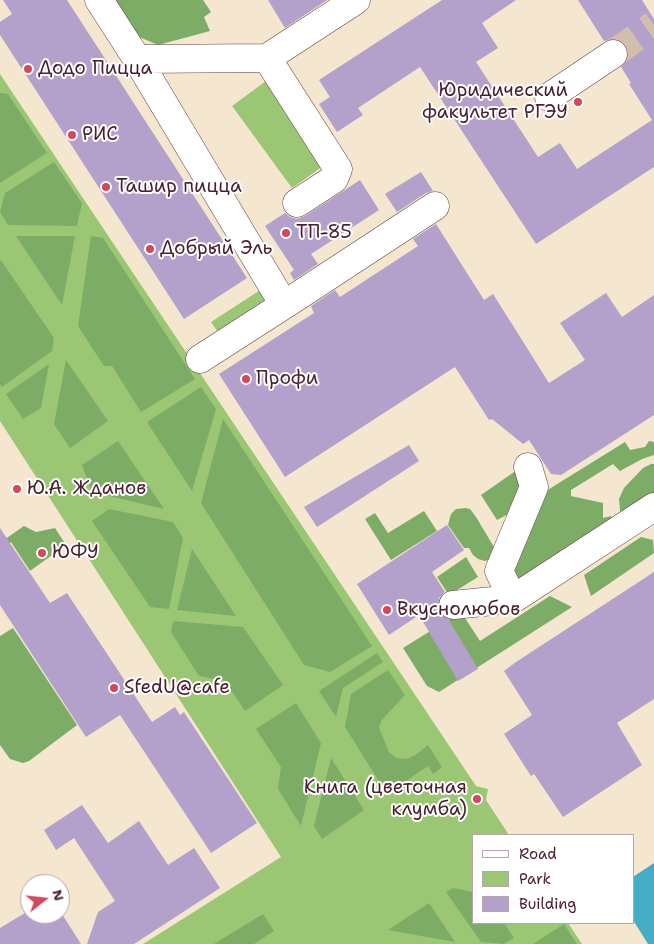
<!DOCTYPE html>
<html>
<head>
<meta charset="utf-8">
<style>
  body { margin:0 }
  #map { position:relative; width:654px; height:944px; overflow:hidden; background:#f4e6cf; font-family:"Shantell Sans",sans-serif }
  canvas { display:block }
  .legend { position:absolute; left:472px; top:834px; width:162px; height:90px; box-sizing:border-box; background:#fff; border:1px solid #b7a5aa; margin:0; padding:6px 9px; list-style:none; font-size:15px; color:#4a1f2b }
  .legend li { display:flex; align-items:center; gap:10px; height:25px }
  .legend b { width:25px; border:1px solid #b7a5aa }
  .north { position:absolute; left:20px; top:874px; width:50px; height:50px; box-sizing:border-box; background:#fff; border:1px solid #b7a5aa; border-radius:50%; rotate:74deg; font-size:14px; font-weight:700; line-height:20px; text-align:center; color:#4a1f2b }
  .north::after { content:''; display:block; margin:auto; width:18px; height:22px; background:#d1495b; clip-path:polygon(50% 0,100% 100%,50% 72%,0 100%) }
</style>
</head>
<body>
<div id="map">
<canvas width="654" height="944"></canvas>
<ul class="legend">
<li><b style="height:6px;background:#fff"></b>Road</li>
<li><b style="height:14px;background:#9bc774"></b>Park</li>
<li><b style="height:14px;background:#b3a1cb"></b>Building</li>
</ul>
<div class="north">N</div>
</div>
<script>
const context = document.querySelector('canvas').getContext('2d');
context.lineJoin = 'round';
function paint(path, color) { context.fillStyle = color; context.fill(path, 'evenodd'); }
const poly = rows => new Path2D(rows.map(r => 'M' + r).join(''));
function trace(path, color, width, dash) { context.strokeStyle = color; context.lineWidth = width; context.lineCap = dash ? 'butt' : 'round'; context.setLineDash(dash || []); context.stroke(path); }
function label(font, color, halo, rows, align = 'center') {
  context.font = font + ' "Shantell Sans",sans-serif'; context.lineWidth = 4; context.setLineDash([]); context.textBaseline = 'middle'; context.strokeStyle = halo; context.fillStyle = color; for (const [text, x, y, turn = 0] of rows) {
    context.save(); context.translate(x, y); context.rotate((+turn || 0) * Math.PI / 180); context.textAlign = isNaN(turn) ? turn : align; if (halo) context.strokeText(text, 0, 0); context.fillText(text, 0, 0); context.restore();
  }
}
paint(poly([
  [0,74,476,786,488,789,486,800,509,835,473,835,473,923,568,923,582,944,143,944,281,857,0,421],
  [266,81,326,164,292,188,232,106],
  [265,287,273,301,220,335,211,322]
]), '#9bc774');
paint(poly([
  [114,0,203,0,211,12,204,17,210,31,158,45,137,36],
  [0,93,8,94,47,153,0,183],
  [54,162,82,203,77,226,8,225,0,212,5,193],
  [16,236,75,236,62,305],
  [91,236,103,238,195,379,141,412,112,366,104,366,78,326],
  [0,259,54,338,52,351,2,387,0,384],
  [66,360,108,421,70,448,54,424],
  [49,364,41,408,23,419,6,394],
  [201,387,216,409,192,491,147,422],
  [223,419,372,646,330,672,304,665,201,503],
  [118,441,164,509,92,492,82,465],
  [649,441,654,442,654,455,642,459,620,471,613,464,571,490,571,496,603,503,603,518,611,516,613,528,517,583,510,565,546,491,625,442,630,450,645,447],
  [651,464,654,464,654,498,621,521,619,499,624,488,643,468],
  [517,470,525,481,512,512,497,520,481,495],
  [465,508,470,509,476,517,494,547,492,559,485,561,478,559,473,555,469,548,464,548,448,525,451,514,456,509],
  [109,509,173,522,183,538,169,609,150,607,92,521],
  [424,511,437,531,391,560,365,519,375,513,388,533],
  [24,526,36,532,55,528,66,545,30,571,11,542,4,547,1,542],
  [641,537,653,540,654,553,591,596,584,575],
  [192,549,236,616,177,610],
  [466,557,478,577,449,595,437,577],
  [550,596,572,607,439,692,427,686,403,648,461,612,480,641],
  [173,621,243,627,283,685,245,711,225,681,199,676,171,632],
  [13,628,77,725,29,761,23,763,10,759,0,745,0,636],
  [377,653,383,662,343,688,336,717,319,691],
  [388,670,405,695,381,721,379,728,389,752,396,758,406,759,414,756,428,745,442,767,433,774,428,766,387,794,345,727,351,694],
  [296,703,321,743,301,826,278,789,281,767,256,729],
  [331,758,364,810,322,839,314,826],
  [453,888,473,892,473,923,504,923,514,938,504,944,481,942,446,892],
  [429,903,455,942,388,930],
  [263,914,274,931,254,944,214,944],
  [564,924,577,944,533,944]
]), '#7cac66');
paint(poly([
  [654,863,654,944,648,944,633,920,633,877]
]), '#44acc4');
paint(poly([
  [3,0,67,0,247,278,184,319,0,35,0,22,12,14],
  [268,0,327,0,285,28],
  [442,0,516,0,482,23,498,48,476,62,538,157,560,143,577,169,652,120,629,84,631,83,621,67,627,60,629,53,626,46,619,40,611,39,604,41,578,0,642,0,654,19,654,167,536,244,420,67,358,108,363,115,337,132,319,104,330,97,319,80],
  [421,172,433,191,426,193,397,212,385,194],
  [360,180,379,210,311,254,318,264,294,280,290,273,294,270,265,226,285,213,290,217,297,219,305,216],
  [436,224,484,300,493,294,549,383,585,360,560,323,606,293,622,317,654,295,654,415,561,475,551,474,529,440,523,444,492,419,489,420,455,367,285,477,219,374,314,313,311,306,335,290,340,297,418,246,413,239],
  [409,445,419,461,317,527,304,507],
  [447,525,464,550,432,572,445,592,439,598,438,607,441,614,449,620,478,669,458,681,419,615,389,635,357,584],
  [0,528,50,603,67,593,152,722,175,707,180,715,184,712,257,823,211,853,120,715,86,737,0,605],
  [654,572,654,699,617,723,642,765,563,817,534,774,531,776,504,734,532,715,504,671,516,662],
  [82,805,108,843,139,821,168,865,194,848,220,888,134,944,87,944,98,912,115,901,74,838,56,850,44,830],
  [30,910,30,914,60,914,60,911,81,944,0,944,0,928]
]), '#b3a1cb');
trace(poly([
  [613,54,654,25]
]), '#d2beae', 28, [28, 14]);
const minor = poly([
  [99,0,137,59],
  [267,58,338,169,334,179,297,203],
  [549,97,613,54],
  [284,305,435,206],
  [200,359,284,305,137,59,267,58,356,0],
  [513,599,499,571,534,487,528,467],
  [453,605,513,599,654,507]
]);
trace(minor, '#643d44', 29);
trace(minor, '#fff', 28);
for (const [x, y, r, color] of [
  [28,69,5,"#d1495b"],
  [578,102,5,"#d1495b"],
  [72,135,5,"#d1495b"],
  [106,187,5,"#d1495b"],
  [286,233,5,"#d1495b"],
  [150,249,5,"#d1495b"],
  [246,379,5,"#d1495b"],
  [17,489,5,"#d1495b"],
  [42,553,5,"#d1495b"],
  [387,610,5,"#d1495b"],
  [114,688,5,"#d1495b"],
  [477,799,5,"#d1495b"]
]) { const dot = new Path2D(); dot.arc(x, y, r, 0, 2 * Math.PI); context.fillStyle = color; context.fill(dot); trace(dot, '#fff', 2); }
label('19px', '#4a1f2b', '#fff', [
  ["Додо Пицца",38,69],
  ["Юридический",568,91,"right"],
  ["факультет РГЭУ",568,113,"right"],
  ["РИС",82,135],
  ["Ташир пицца",116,187],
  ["ТП-85",296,233],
  ["Добрый Эль",160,249],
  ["Профи",256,379],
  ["Ю.А. Жданов",27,489],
  ["ЮФУ",52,553],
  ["Вкуснолюбов",397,610],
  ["SfedU@cafe",124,688],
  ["Книга (цветочная",467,788,"right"],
  ["клумба)",467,810,"right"]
], 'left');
</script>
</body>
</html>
